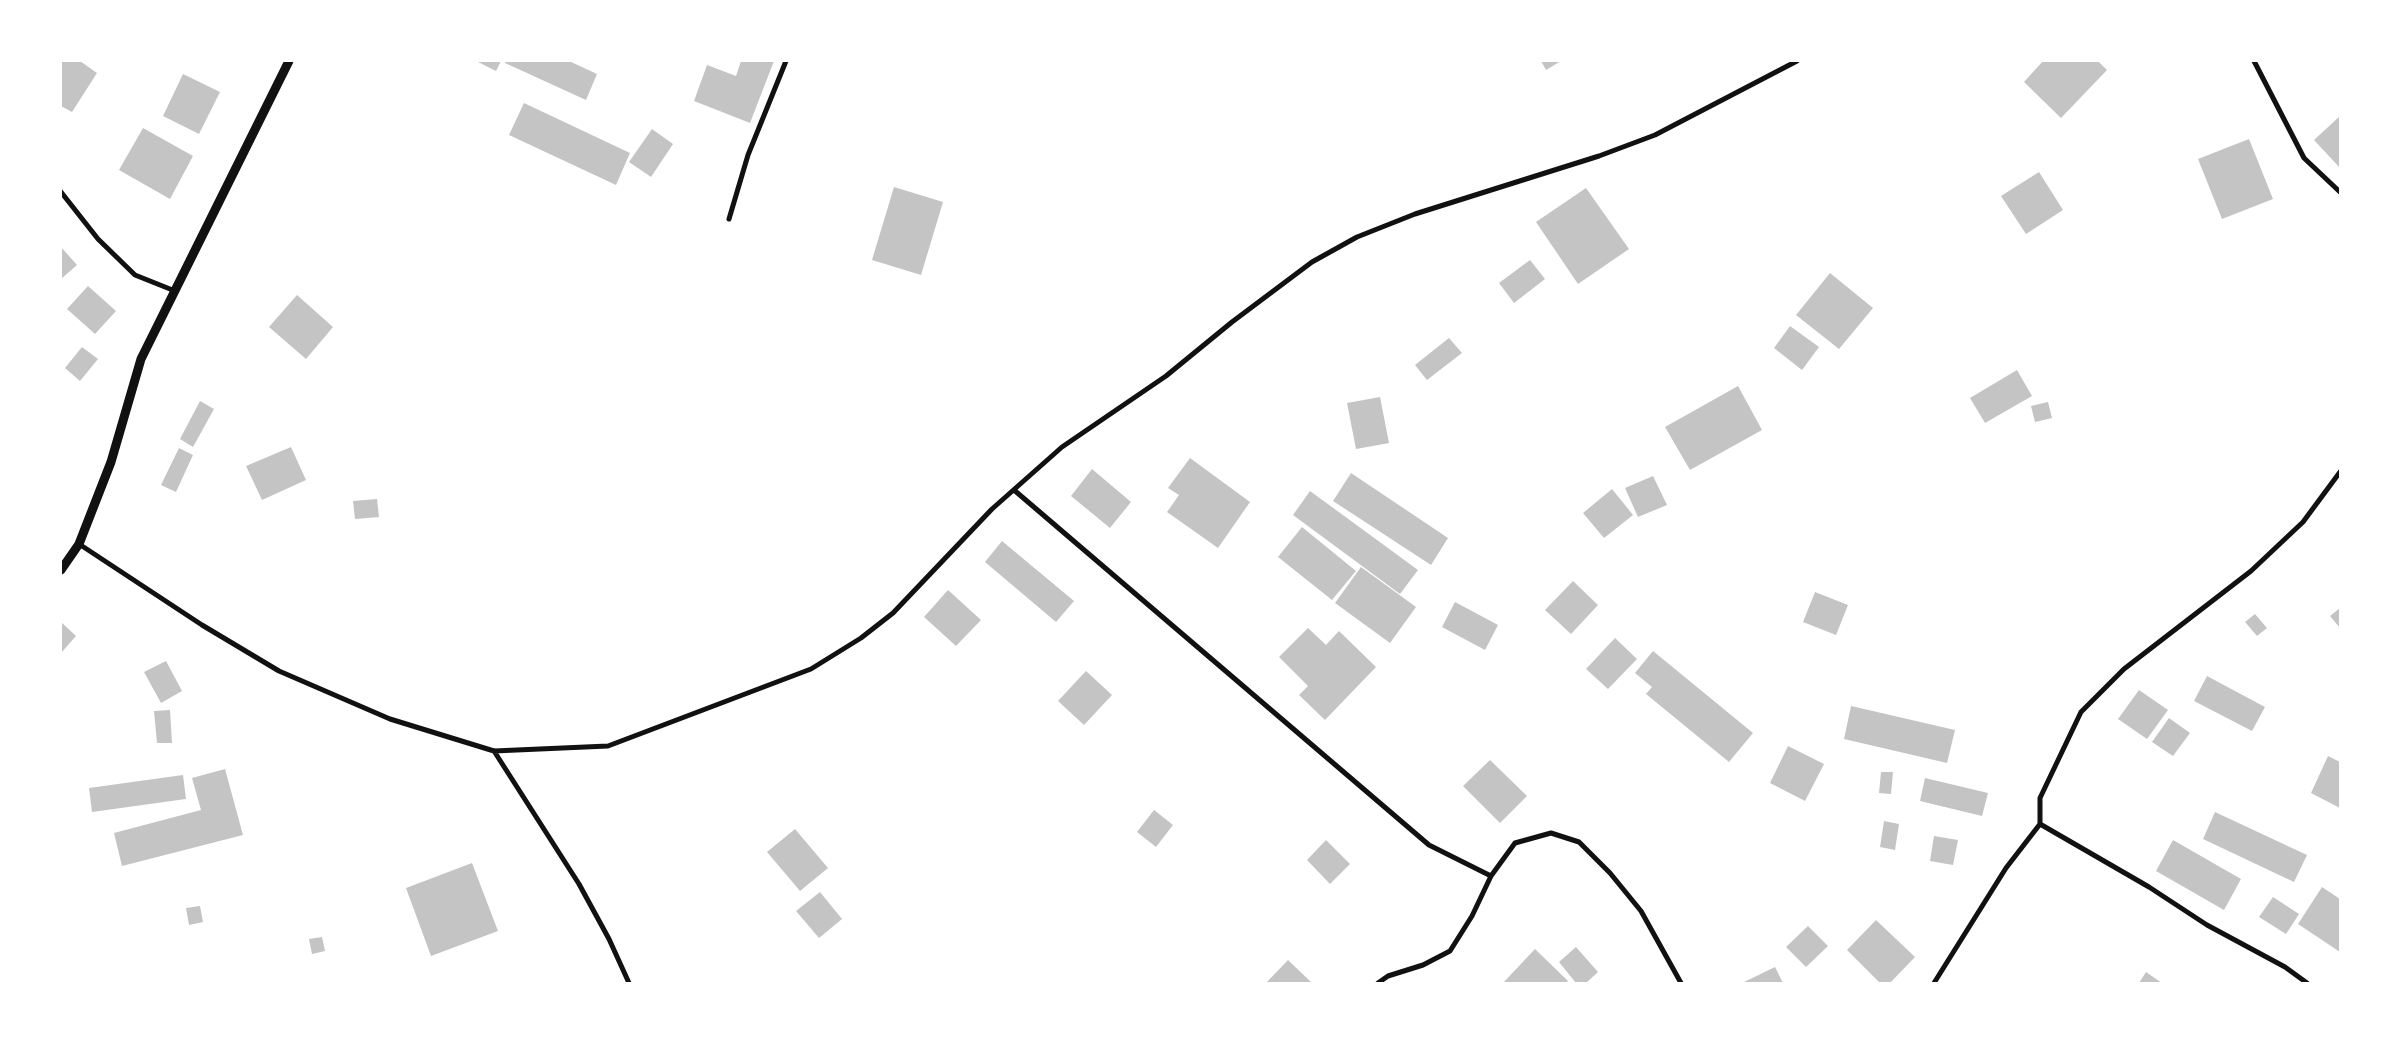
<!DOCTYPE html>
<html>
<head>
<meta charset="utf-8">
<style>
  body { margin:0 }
  #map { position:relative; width:2401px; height:1044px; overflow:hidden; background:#fff; font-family:"IBM Plex Sans",sans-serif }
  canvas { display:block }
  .frame { position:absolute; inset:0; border:62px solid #fff; pointer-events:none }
</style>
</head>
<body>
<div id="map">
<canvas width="2401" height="1044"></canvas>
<div class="frame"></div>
</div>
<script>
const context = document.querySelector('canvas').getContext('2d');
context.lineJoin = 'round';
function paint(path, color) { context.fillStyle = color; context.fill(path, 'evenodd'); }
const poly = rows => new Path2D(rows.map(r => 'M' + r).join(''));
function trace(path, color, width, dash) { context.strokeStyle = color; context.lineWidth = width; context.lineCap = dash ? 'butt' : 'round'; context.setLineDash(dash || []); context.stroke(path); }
paint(poly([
  [61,61,80,61,97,73,72,112,61,106],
  [476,61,501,61,496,71],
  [506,61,569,61,597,74,586,100,505,63],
  [741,61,774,61,750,123,694,101,707,65,736,76],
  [1541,61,1561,61,1546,70],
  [2043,61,2098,61,2107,70,2061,118,2024,82],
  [183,74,220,92,199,134,163,116],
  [524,103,630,153,616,185,509,135],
  [2340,116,2340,168,2314,140],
  [143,128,193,156,170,199,119,170],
  [652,129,673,144,651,177,629,162],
  [2249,139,2273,199,2222,219,2198,159],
  [2039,172,2063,210,2026,234,2001,196],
  [894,187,943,202,921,275,872,260],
  [1586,188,1629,249,1578,284,1536,222],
  [61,247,77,265,61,279],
  [1530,260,1545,279,1514,303,1499,283],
  [1830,273,1873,308,1839,349,1796,315],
  [88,286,116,311,95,334,67,309],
  [297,295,333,327,306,359,269,327],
  [1790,326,1819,347,1802,370,1774,348],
  [1449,338,1462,353,1427,380,1415,365],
  [82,347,98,359,80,381,65,368],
  [2017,370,2032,396,1985,423,1970,398],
  [1738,386,1762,430,1690,470,1665,427],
  [1380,397,1389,443,1356,449,1347,403],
  [200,401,214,409,193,447,180,439],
  [2048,402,2052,418,2035,422,2031,406],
  [291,447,306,480,262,500,246,466],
  [179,448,193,455,176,492,161,485],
  [1190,458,1250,502,1218,548,1167,512,1179,495,1168,488],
  [1092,469,1131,502,1110,528,1071,496],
  [1351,473,1448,538,1431,565,1333,501],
  [1653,476,1667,505,1638,517,1625,488],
  [1612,489,1633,515,1604,538,1583,513],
  [1310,491,1418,570,1400,594,1293,515],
  [377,499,379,517,355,519,353,501],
  [1302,527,1356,571,1332,600,1278,557],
  [1002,541,1074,601,1056,622,985,562],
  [1361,567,1416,607,1390,643,1335,603],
  [1573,581,1598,605,1571,634,1545,610],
  [948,590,981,620,956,646,924,617],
  [1815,592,1848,605,1836,635,1803,622],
  [1455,602,1498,625,1485,650,1442,627],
  [2340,608,2340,628,2330,616],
  [2255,614,2267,628,2257,636,2245,622],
  [61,622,76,636,61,653],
  [1308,628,1326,645,1339,631,1376,667,1325,720,1299,695,1308,686,1279,657],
  [1615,638,1637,659,1608,689,1586,669],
  [1653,651,1753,733,1729,762,1646,694,1652,687,1635,673],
  [166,661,182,691,161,703,144,672],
  [1086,671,1112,695,1084,725,1058,701],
  [2207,676,2265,707,2252,731,2194,701],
  [2139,690,2168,710,2147,739,2118,719],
  [1851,706,1955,730,1947,763,1844,739],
  [170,710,172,743,157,743,154,711],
  [2169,718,2190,733,2173,756,2152,742],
  [1788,746,1824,764,1805,801,1770,783],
  [2328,756,2340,762,2340,808,2311,793],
  [1490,760,1527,796,1500,823,1463,786],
  [225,769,243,835,122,866,114,833,201,810,192,778],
  [1881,772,1893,772,1891,794,1879,793],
  [183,775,186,799,92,812,89,788],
  [1925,778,1988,793,1982,816,1920,801],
  [1154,810,1173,825,1156,847,1137,832],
  [2215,812,2307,855,2294,882,2203,839],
  [1884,821,1899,824,1895,850,1880,847],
  [795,829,828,868,800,891,767,852],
  [1934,836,1958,840,1953,865,1930,861],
  [1326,840,1350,864,1330,884,1307,860],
  [2173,840,2241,879,2224,910,2156,871],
  [472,863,498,931,431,956,406,888],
  [2322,887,2340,899,2340,952,2298,924],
  [820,892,842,919,819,938,796,911],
  [2273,897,2299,914,2286,934,2259,917],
  [200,906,203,922,189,925,186,908],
  [1876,920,1915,957,1890,983,1880,983,1847,950],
  [1808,926,1828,946,1806,967,1786,947],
  [322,937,325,951,312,954,309,939],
  [1576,947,1598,972,1586,983,1576,983,1559,962],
  [1535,949,1568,981,1566,983,1503,983],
  [1288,960,1312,983,1266,983],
  [1775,967,1783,983,1742,983],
  [2146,972,2162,983,2139,983]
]), '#c4c4c4');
trace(poly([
  [2254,61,2304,158,2340,192],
  [61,192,98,239,135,275,175,291],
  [729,219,748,155,786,61],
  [1014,490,1429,845,1491,876],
  [79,544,202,625,279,671,390,719,494,751,608,746,811,669,861,638,893,613,992,509,1062,447,1166,376,1232,322,1312,262,1357,237,1415,214,1599,156,1655,135,1797,61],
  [494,751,579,884,609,939,629,983],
  [2040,824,2149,887,2207,925,2285,967,2307,983],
  [1378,983,1388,976,1423,965,1450,951,1472,916,1491,876,1515,843,1551,833,1579,842,1610,873,1641,911,1681,983],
  [1934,983,2006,868,2040,824,2040,798,2081,712,2124,669,2251,571,2303,522,2340,472]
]), '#111', 5);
trace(poly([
  [61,570,79,544,111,462,141,359,289,61]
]), '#111', 9);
</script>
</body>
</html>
